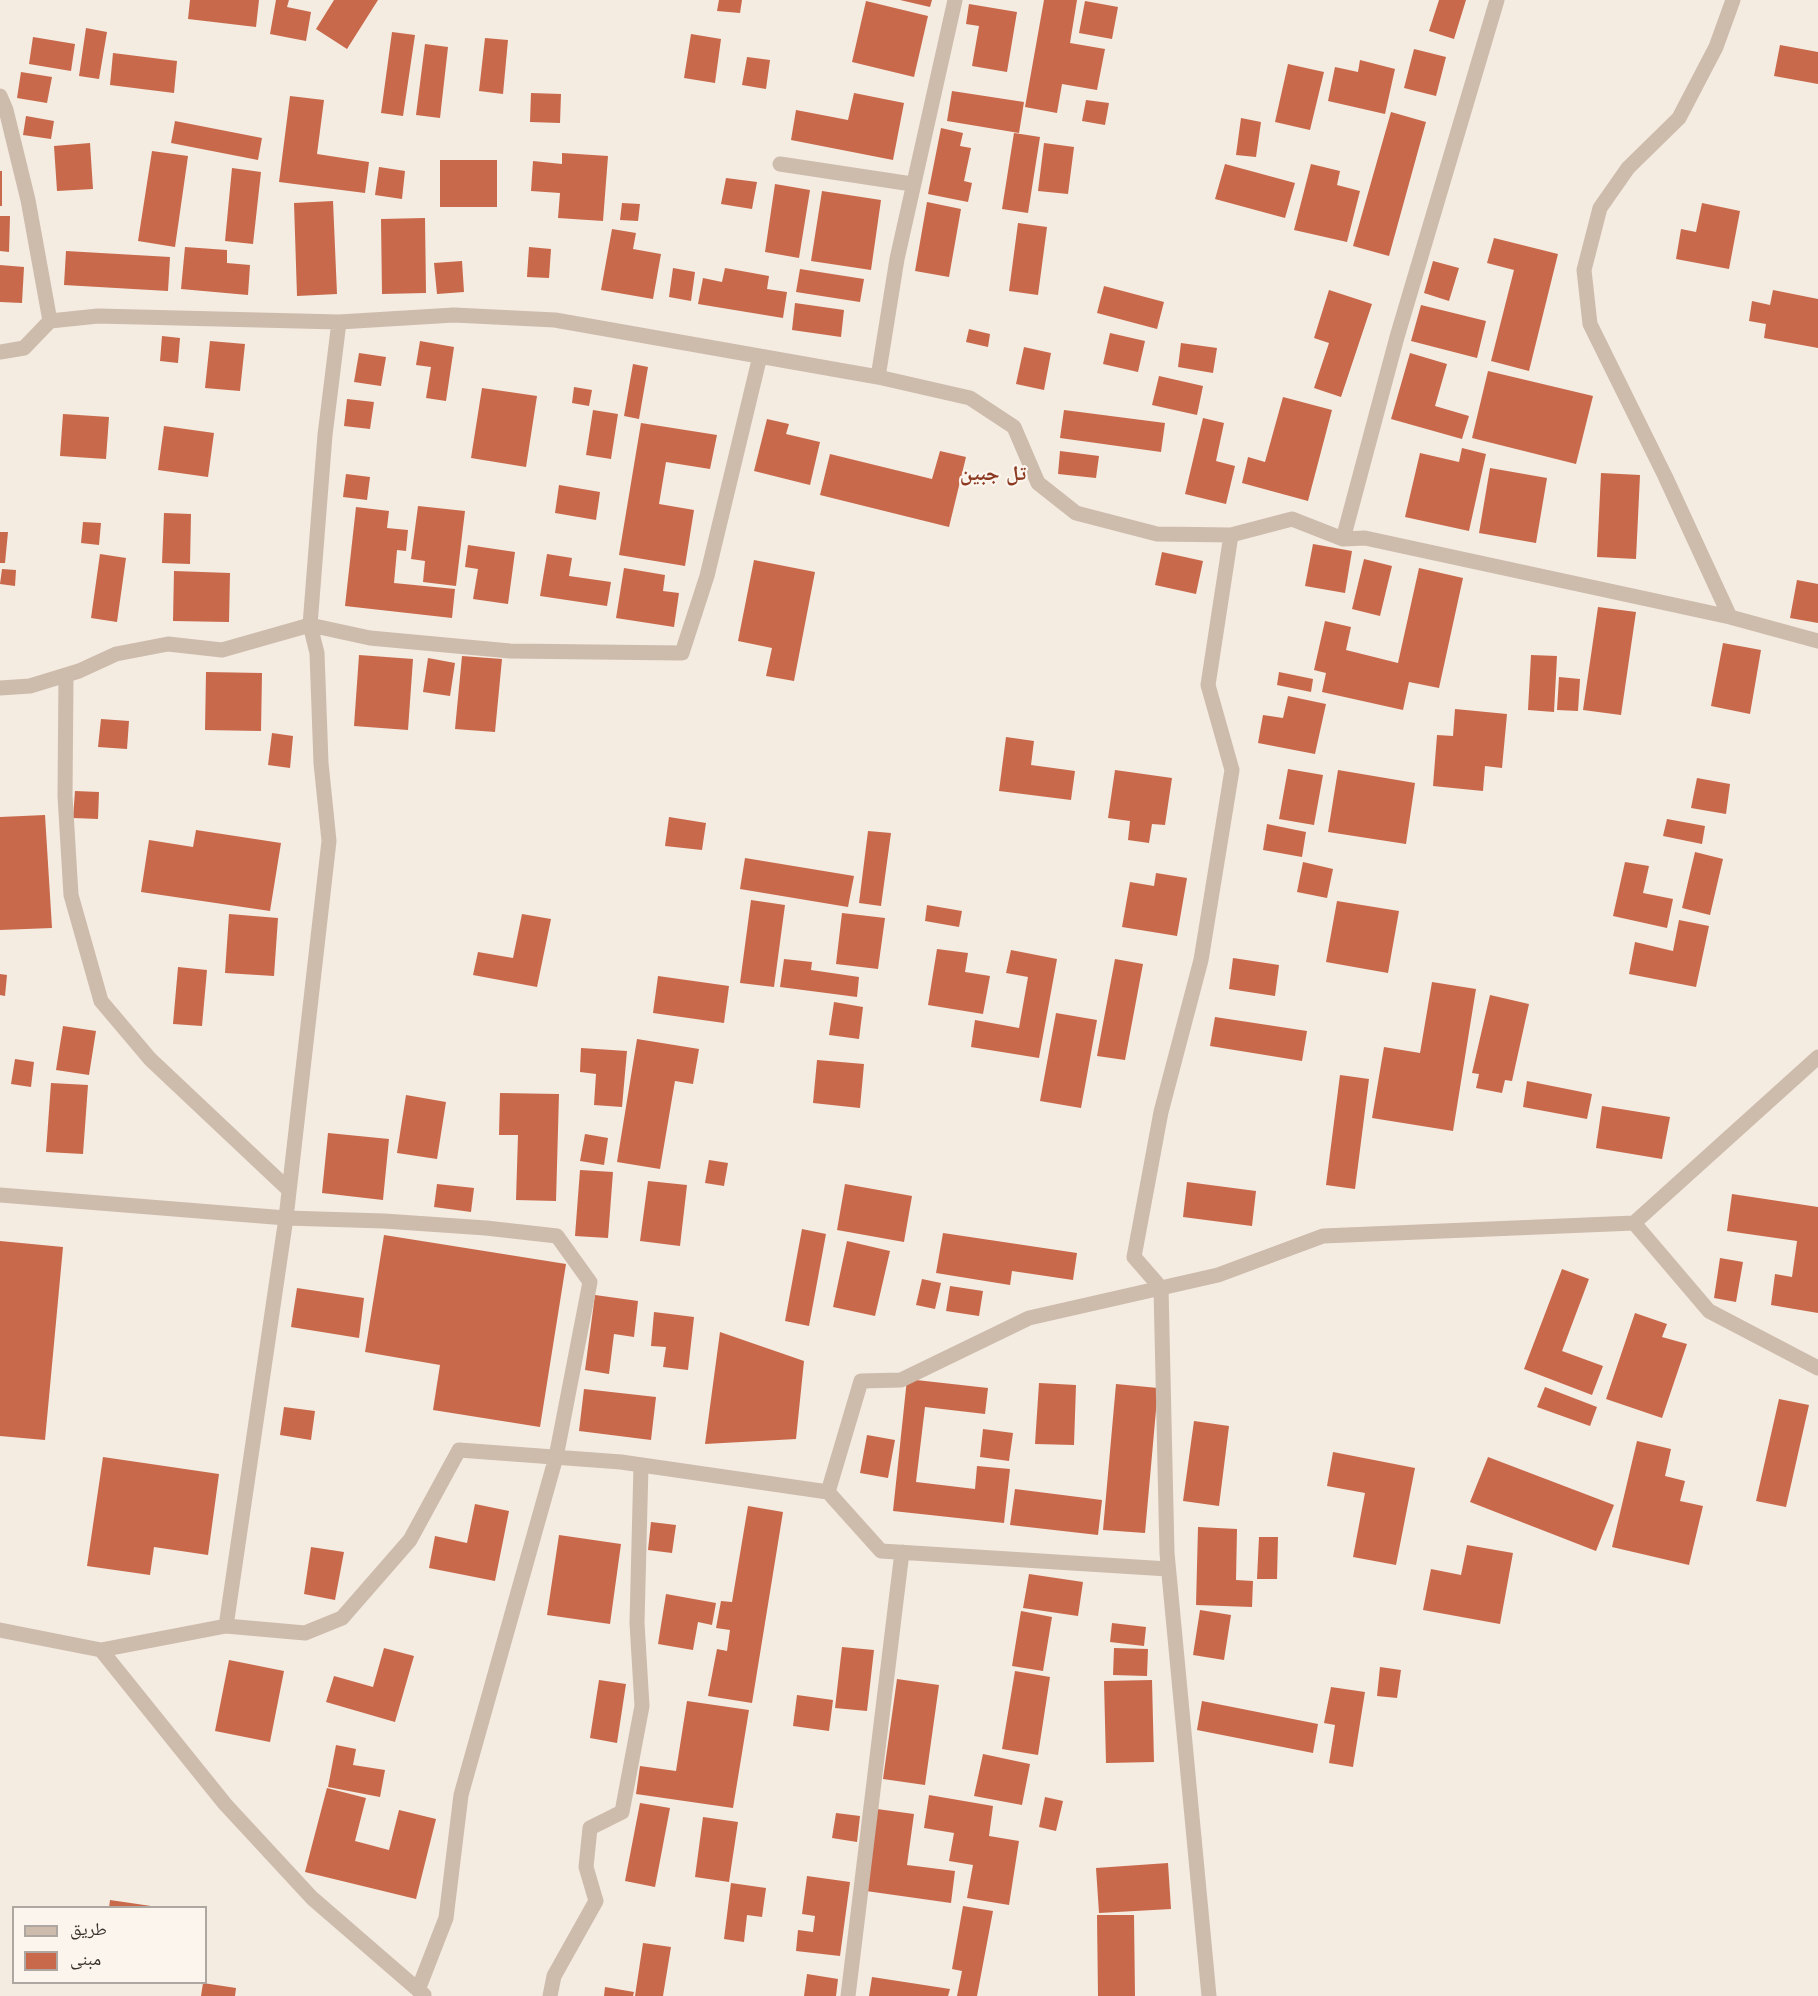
<!DOCTYPE html>
<html>
<head>
<meta charset="utf-8">
<style>
  body { margin:0 }
  #map { position:relative; width:1818px; height:1996px; overflow:hidden; background:#f4ebe1; font-family:Jost,"Noto Naskh Arabic",sans-serif }
  canvas { display:block }
  .legend { position:absolute; left:12px; top:1906px; width:195px; height:78px; box-sizing:border-box; background:#fbf5ee; border:2px solid #aea6a0; margin:0; padding:8px 10px; list-style:none; font-size:18px; color:#3b302b }
  .legend li { display:flex; align-items:center; gap:12px; height:30px }
  .legend b { width:30px; border:2px solid #aea6a0 }
</style>
</head>
<body>
<div id="map">
<canvas width="1818" height="1996"></canvas>
<ul class="legend">
<li><b style="height:8px;background:#cdbbac"></b>طريق</li>
<li><b style="height:16px;background:#c8694b"></b>مبنى</li>
</ul>
</div>
<script>
const context = document.querySelector('canvas').getContext('2d');
context.lineJoin = 'round';
function paint(path, color) { context.fillStyle = color; context.fill(path, 'evenodd'); }
const poly = rows => new Path2D(rows.map(r => 'M' + r).join(''));
function trace(path, color, width, dash) { context.strokeStyle = color; context.lineWidth = width; context.lineCap = dash ? 'butt' : 'round'; context.setLineDash(dash || []); context.stroke(path); }
function label(font, color, halo, rows, align = 'center') {
  context.font = font + ' Jost,"Noto Naskh Arabic",sans-serif'; context.lineWidth = 4.5; context.setLineDash([]); context.textBaseline = 'middle'; context.strokeStyle = halo; context.fillStyle = color; for (const [text, x, y, turn = 0] of rows) {
    context.save(); context.translate(x, y); context.rotate((+turn || 0) * Math.PI / 180); context.textAlign = isNaN(turn) ? turn : align; if (halo) context.strokeText(text, 0, 0); context.fillText(text, 0, 0); context.restore();
  }
}
paint(poly([
  [190,0,259,0,256,27,188,19],
  [276,0,289,0,287,7,311,12,306,41,270,34],
  [334,0,378,0,347,49,316,29],
  [719,0,742,0,740,13,717,11],
  [900,0,932,0,930,7],
  [1044,0,1077,0,1070,43,1105,49,1097,90,1062,84,1057,113,1025,107],
  [1439,0,1466,0,1454,39,1429,31],
  [866,1,928,16,914,77,852,62],
  [1085,1,1118,7,1112,39,1079,33],
  [969,4,1017,12,1007,72,972,66,979,26,966,24],
  [86,28,107,32,99,79,79,76],
  [392,32,415,35,403,116,381,113],
  [691,34,721,39,715,83,684,78],
  [33,37,75,44,71,71,29,64],
  [485,38,508,40,503,94,479,91],
  [425,44,448,47,440,118,416,115],
  [1780,45,1818,52,1818,84,1774,76],
  [1414,49,1446,57,1436,96,1404,88],
  [113,53,177,61,174,93,110,85],
  [747,57,770,60,766,89,742,85],
  [1360,60,1395,69,1385,114,1328,101,1335,67,1358,72],
  [1288,64,1324,72,1310,130,1275,122],
  [21,72,52,77,47,103,17,98],
  [952,91,1024,102,1019,133,947,121],
  [531,93,561,94,560,123,530,122],
  [854,93,904,103,893,160,791,140,796,110,848,120],
  [290,96,324,100,317,154,369,162,365,193,279,182],
  [1086,100,1109,103,1105,125,1082,121],
  [1391,112,1426,122,1389,256,1353,246],
  [26,116,54,121,51,139,23,135],
  [1241,118,1261,122,1256,157,1236,155],
  [175,121,262,138,258,160,171,143],
  [941,128,963,133,960,146,971,148,964,181,972,183,968,202,928,194],
  [1014,133,1040,137,1028,213,1002,209],
  [90,143,93,189,57,191,54,146],
  [1044,143,1074,147,1068,194,1038,191],
  [152,151,188,156,175,247,138,241],
  [562,153,608,156,603,221,558,218,560,193,531,191,533,161,562,164],
  [440,160,497,160,497,207,440,207],
  [1225,164,1295,183,1285,218,1215,199],
  [1311,164,1340,171,1337,185,1360,191,1347,242,1294,230],
  [379,167,405,171,402,199,375,195],
  [232,168,261,172,253,244,225,241],
  [0,171,2,171,2,206,0,206],
  [726,178,757,182,752,209,721,204],
  [775,184,810,190,799,258,765,252],
  [822,191,881,200,871,270,811,261],
  [333,201,337,294,297,296,294,203],
  [927,202,961,209,949,277,915,271],
  [622,203,640,204,638,221,620,220],
  [1702,203,1740,211,1729,269,1676,259,1681,229,1696,232],
  [0,216,10,216,9,252,0,251],
  [425,218,426,293,382,294,381,219],
  [1018,223,1047,227,1038,295,1009,291],
  [612,229,636,233,633,249,661,254,653,299,601,290],
  [1494,238,1558,254,1529,371,1491,361,1514,270,1487,263],
  [185,247,227,250,227,263,250,265,248,295,181,289],
  [529,247,551,249,549,278,527,277],
  [66,251,170,257,168,291,64,285],
  [462,261,464,292,437,294,434,263],
  [1433,261,1459,268,1449,301,1424,293],
  [0,265,24,267,22,303,0,302],
  [673,268,695,272,691,301,669,297],
  [725,268,769,276,767,289,787,292,783,318,698,304,703,278,722,282],
  [800,269,864,279,860,302,796,292],
  [1104,286,1164,302,1157,329,1097,313],
  [1329,290,1372,304,1341,397,1314,388,1329,343,1314,338],
  [1773,290,1818,299,1818,348,1764,338,1766,324,1749,321,1752,301,1770,305],
  [795,303,844,310,841,337,792,330],
  [1421,305,1486,321,1477,358,1411,341],
  [969,329,990,334,988,347,966,342],
  [1110,333,1145,341,1138,372,1103,364],
  [162,336,180,338,178,363,160,361],
  [210,341,245,344,240,391,205,388],
  [420,341,454,347,446,401,426,398,431,367,416,365],
  [1181,343,1217,348,1213,373,1178,367],
  [1024,347,1051,353,1044,390,1016,384],
  [359,353,386,357,381,386,354,382],
  [1410,353,1447,364,1435,406,1469,416,1462,439,1391,419],
  [633,364,648,367,639,419,624,416],
  [1488,371,1593,396,1576,464,1472,438],
  [1159,376,1203,386,1197,415,1152,405],
  [574,387,592,390,589,406,572,403],
  [482,388,537,396,526,467,471,458],
  [1283,397,1332,410,1308,501,1242,483,1248,457,1265,462],
  [347,399,374,402,370,429,344,426],
  [593,410,618,414,611,459,586,455],
  [1064,410,1165,423,1161,452,1060,438],
  [63,414,109,417,106,459,60,456],
  [1203,418,1224,423,1216,461,1235,466,1226,504,1185,494],
  [767,419,789,424,786,434,820,442,810,485,754,471],
  [641,423,717,435,710,469,666,462,659,504,694,510,685,566,619,555],
  [164,426,214,433,208,477,158,470],
  [1462,448,1486,454,1469,531,1405,517,1420,453,1459,462],
  [940,451,966,457,949,527,820,495,830,454,932,479],
  [1060,451,1099,456,1096,478,1058,474],
  [1490,468,1547,478,1536,543,1479,533],
  [1601,473,1640,475,1636,559,1597,557],
  [346,474,370,477,367,500,343,497],
  [559,485,600,492,596,520,555,513],
  [418,506,465,511,456,586,423,582,425,561,411,559],
  [356,507,389,511,387,528,408,530,406,551,397,550,394,583,455,589,452,618,345,606],
  [164,513,191,514,190,564,162,563],
  [83,522,101,523,99,545,81,543],
  [0,532,8,532,5,563,0,563],
  [1313,544,1352,551,1345,593,1305,586],
  [468,545,515,552,508,604,473,599,478,569,465,567],
  [1162,552,1203,561,1196,594,1155,585],
  [100,554,126,558,117,622,91,618],
  [547,554,572,558,569,576,611,582,607,606,540,596],
  [1364,559,1392,566,1380,616,1352,609],
  [754,560,815,572,794,681,766,676,772,648,738,641],
  [624,568,665,575,663,591,679,593,674,627,616,618],
  [1419,568,1463,578,1439,688,1409,682,1403,710,1322,692,1326,673,1314,670,1325,621,1351,627,1346,650,1398,663],
  [2,569,16,570,15,586,0,584],
  [174,571,230,573,229,622,173,621],
  [1797,580,1818,584,1818,623,1790,618],
  [1598,607,1636,612,1621,715,1583,710],
  [1723,643,1761,650,1750,714,1711,706],
  [359,655,413,659,408,730,354,726],
  [1531,655,1557,656,1554,712,1528,710],
  [462,656,502,659,495,732,455,729],
  [428,658,455,663,450,696,423,692],
  [206,672,262,673,261,731,205,730],
  [1279,672,1313,679,1311,692,1277,685],
  [1559,677,1580,679,1578,711,1557,710],
  [1288,696,1326,704,1315,754,1258,743,1263,715,1283,718],
  [1455,709,1507,714,1502,768,1485,766,1483,791,1433,786,1437,735,1453,736],
  [101,719,129,721,127,749,98,747],
  [272,733,293,736,290,768,268,765],
  [1006,737,1034,741,1031,765,1075,771,1071,800,999,791],
  [1288,769,1323,775,1314,825,1279,819],
  [1115,770,1172,778,1165,825,1152,824,1149,843,1128,840,1130,821,1108,818],
  [1338,770,1415,783,1406,844,1328,832],
  [1697,778,1730,784,1726,814,1691,808],
  [75,791,99,792,98,819,73,818],
  [45,815,52,928,0,930,0,817],
  [669,817,706,823,702,850,665,846],
  [1667,819,1705,826,1702,844,1663,836],
  [1267,824,1306,832,1302,857,1263,850],
  [196,830,281,843,270,911,141,892,149,840,193,847],
  [868,831,891,833,881,906,859,903],
  [1695,852,1723,859,1710,915,1682,908],
  [745,858,854,876,848,907,740,889],
  [1303,862,1333,869,1327,898,1297,892],
  [1625,862,1649,866,1643,893,1673,899,1667,928,1613,916],
  [1156,873,1187,878,1177,936,1122,927,1130,882,1154,886],
  [751,900,785,905,774,987,740,983],
  [1337,901,1399,911,1388,973,1326,962],
  [927,905,962,911,959,927,925,921],
  [842,913,885,918,878,969,836,964],
  [229,914,278,918,274,976,225,973],
  [522,914,551,919,537,987,473,975,478,952,513,958],
  [1679,920,1709,926,1696,987,1629,974,1635,942,1673,951],
  [937,949,968,953,965,972,990,976,983,1014,928,1005],
  [1011,950,1057,959,1039,1058,971,1047,975,1020,1019,1028,1028,977,1006,973],
  [1233,958,1279,965,1275,996,1229,989],
  [784,959,812,962,811,970,859,977,857,997,780,987],
  [1115,959,1143,964,1125,1060,1097,1056],
  [178,967,207,970,202,1026,173,1024],
  [0,974,7,975,5,996,0,995],
  [658,976,729,986,724,1023,653,1013],
  [1432,982,1476,989,1453,1131,1372,1118,1384,1047,1420,1053],
  [1490,995,1529,1004,1512,1081,1505,1080,1502,1093,1476,1088,1479,1074,1472,1073],
  [834,1002,863,1007,859,1039,829,1035],
  [1056,1013,1097,1020,1081,1108,1040,1101],
  [1215,1017,1307,1031,1302,1061,1210,1046],
  [63,1026,96,1031,89,1075,56,1070],
  [637,1039,699,1049,693,1084,675,1081,660,1169,617,1162],
  [581,1048,627,1051,622,1107,594,1105,596,1074,580,1072],
  [15,1059,34,1062,31,1087,11,1084],
  [817,1060,864,1064,860,1108,813,1103],
  [1340,1075,1369,1079,1355,1189,1326,1185],
  [1527,1081,1592,1094,1587,1119,1523,1107],
  [51,1083,88,1085,83,1154,46,1152],
  [500,1093,559,1094,556,1201,516,1200,518,1135,499,1135],
  [406,1095,446,1102,437,1159,397,1153],
  [1602,1106,1670,1117,1662,1159,1596,1148],
  [328,1133,389,1139,383,1200,322,1193],
  [585,1134,608,1138,604,1165,580,1161],
  [709,1160,728,1163,724,1186,705,1183],
  [580,1170,613,1172,608,1238,575,1236],
  [648,1181,687,1185,680,1246,640,1241],
  [1187,1182,1256,1191,1252,1226,1183,1217],
  [437,1184,474,1188,471,1212,434,1207],
  [845,1184,912,1196,904,1242,837,1230],
  [1732,1194,1818,1207,1818,1313,1771,1305,1775,1274,1792,1277,1797,1241,1727,1231],
  [802,1229,826,1234,809,1326,785,1321],
  [943,1233,1077,1253,1073,1280,1012,1271,1010,1285,936,1273],
  [384,1235,566,1264,540,1427,433,1410,440,1365,365,1352],
  [0,1241,63,1247,45,1440,0,1436],
  [847,1241,890,1251,875,1316,833,1307],
  [1720,1258,1743,1262,1736,1302,1714,1298],
  [1562,1269,1589,1279,1562,1351,1603,1366,1592,1395,1524,1369],
  [922,1279,941,1283,935,1309,916,1305],
  [950,1286,983,1291,979,1316,946,1311],
  [297,1288,364,1298,359,1338,291,1327],
  [595,1295,638,1301,634,1337,614,1334,609,1374,585,1370],
  [654,1312,694,1317,688,1370,663,1367,666,1347,651,1346],
  [1635,1313,1667,1324,1662,1337,1687,1344,1662,1418,1606,1399],
  [720,1332,804,1361,796,1439,705,1444],
  [907,1379,988,1388,985,1414,925,1407,916,1482,975,1489,977,1466,1010,1469,1004,1523,893,1511],
  [1039,1383,1076,1385,1074,1445,1035,1444],
  [1116,1384,1158,1388,1145,1533,1103,1530],
  [1545,1387,1597,1407,1590,1426,1537,1407],
  [584,1389,656,1397,651,1440,579,1431],
  [1779,1399,1809,1405,1786,1507,1756,1501],
  [284,1407,315,1411,311,1440,280,1435],
  [1194,1421,1229,1426,1219,1506,1183,1501],
  [983,1429,1013,1433,1009,1461,980,1457],
  [867,1435,895,1440,888,1478,860,1473],
  [1637,1441,1671,1449,1665,1476,1685,1481,1680,1501,1703,1506,1689,1565,1612,1547],
  [1333,1452,1415,1468,1396,1565,1353,1557,1365,1493,1327,1486],
  [103,1457,219,1474,208,1555,154,1547,150,1575,87,1566],
  [1488,1457,1614,1505,1596,1551,1470,1502],
  [1015,1489,1102,1500,1098,1535,1010,1525],
  [475,1504,509,1511,495,1581,429,1568,435,1536,467,1543],
  [748,1506,783,1512,752,1703,708,1696,717,1649,727,1651,730,1630,716,1628,721,1601,732,1602],
  [651,1522,676,1525,672,1553,648,1550],
  [1198,1527,1237,1529,1236,1580,1253,1581,1252,1607,1196,1605],
  [559,1535,621,1544,610,1624,547,1615],
  [1259,1537,1278,1537,1277,1579,1257,1579],
  [1467,1545,1513,1553,1500,1624,1423,1610,1431,1569,1461,1575],
  [311,1547,344,1552,335,1600,304,1594],
  [1029,1574,1083,1582,1078,1616,1023,1608],
  [666,1594,716,1603,712,1625,698,1622,693,1650,658,1644],
  [1200,1610,1231,1615,1224,1660,1193,1655],
  [1021,1611,1052,1617,1043,1671,1012,1666],
  [1112,1623,1146,1627,1144,1646,1110,1642],
  [842,1647,874,1650,867,1711,835,1708],
  [384,1648,414,1656,395,1722,326,1702,334,1676,373,1687],
  [1114,1648,1148,1649,1147,1676,1113,1675],
  [229,1660,284,1671,270,1742,215,1731],
  [1380,1667,1401,1670,1397,1698,1377,1696],
  [1015,1671,1050,1677,1038,1755,1002,1749],
  [897,1679,939,1685,925,1785,883,1779],
  [599,1680,626,1684,617,1743,590,1738],
  [1152,1680,1154,1762,1106,1763,1104,1681],
  [1331,1687,1365,1692,1353,1767,1329,1763,1335,1725,1324,1723],
  [797,1695,833,1700,829,1731,793,1726],
  [687,1701,749,1710,733,1808,636,1794,640,1766,676,1771],
  [1202,1701,1318,1724,1313,1753,1197,1730],
  [336,1745,356,1749,353,1765,385,1770,380,1797,328,1787],
  [983,1754,1030,1764,1022,1805,974,1796],
  [327,1788,366,1798,355,1841,389,1850,399,1810,436,1819,416,1899,305,1872],
  [929,1795,993,1806,989,1836,1019,1841,1009,1905,967,1898,973,1865,949,1861,954,1833,924,1828],
  [1045,1797,1063,1801,1056,1831,1039,1827],
  [640,1803,670,1808,655,1887,625,1881],
  [877,1809,914,1814,907,1865,955,1871,951,1903,866,1891],
  [836,1813,860,1816,857,1842,832,1838],
  [703,1817,738,1822,729,1882,695,1877],
  [1168,1863,1171,1909,1099,1913,1096,1868],
  [807,1876,850,1882,840,1956,796,1951,798,1930,813,1932,815,1916,802,1914],
  [731,1883,766,1888,762,1917,747,1915,744,1942,724,1939],
  [110,1900,151,1906,151,1908,109,1908],
  [963,1906,993,1911,977,1996,957,1996,962,1971,952,1969],
  [1097,1915,1134,1915,1135,1996,1098,1996],
  [643,1943,671,1947,663,1996,635,1996],
  [807,1974,838,1979,836,1996,804,1996],
  [872,1977,950,1989,948,1996,869,1996],
  [203,1983,236,1988,235,1996,201,1996],
  [605,1987,634,1992,633,1996,604,1996]
]), '#c8694b');
trace(poly([
  [0,96,6,110,28,200,50,321],
  [780,164,912,184],
  [0,352,24,348,50,321,98,316,339,322,454,315,555,320,878,377,970,398,1014,427,1038,483,1076,513,1157,534,1231,535,1292,519,1343,539,1365,538,1730,617,1818,641],
  [878,377,897,259,955,0],
  [1343,539,1397,337,1497,0],
  [1730,617,1665,476,1590,324,1584,270,1600,208,1628,168,1679,118,1716,47,1733,0],
  [66,675,65,796,71,895,101,1001,150,1059,289,1190],
  [0,688,30,686,79,671,116,654,168,644,222,650,310,625,370,638,510,651,682,653,707,576,760,356],
  [0,1195,286,1218,384,1221,486,1228,557,1236,590,1282,556,1457,461,1795,446,1918,418,1990],
  [1634,1223,1709,1311,1818,1368],
  [828,1492,861,1381,901,1380,1029,1318,1218,1275,1323,1236,1634,1223,1818,1057],
  [226,1626,286,1218,329,841,321,763,317,653,310,625,325,435,339,322],
  [0,1630,101,1650,226,1626,305,1633,342,1618,410,1540,459,1450,621,1462,828,1492,881,1551,1168,1569],
  [101,1650,225,1804,312,1898,424,1995],
  [550,1996,554,1976,596,1901,586,1867,590,1828,622,1812,642,1706,637,1623,641,1465],
  [848,1996,902,1552],
  [1209,1996,1167,1553,1161,1288,1134,1257,1161,1112,1201,960,1232,770,1208,685,1231,535]
]), '#cdbbac', 15);
label('bold 21px', '#8c3b22', '#fbf5ee', [
  ["تل جبين",993,475]
]);
</script>
</body>
</html>
